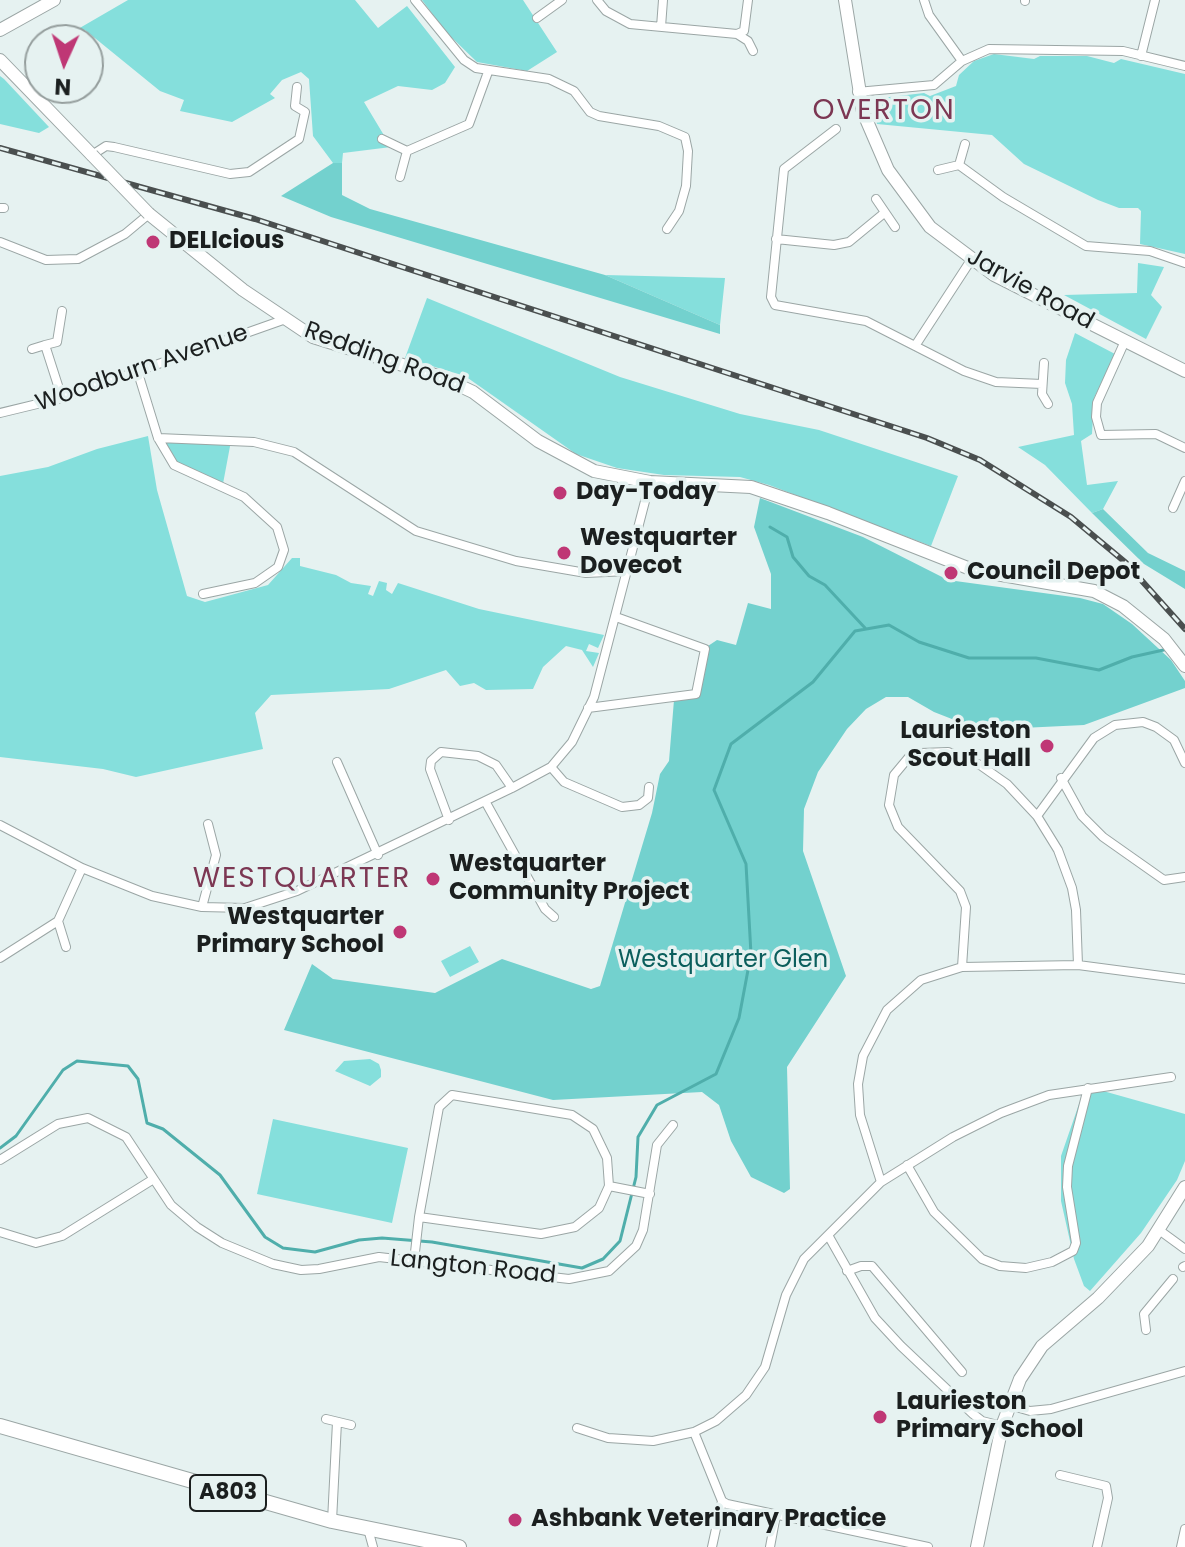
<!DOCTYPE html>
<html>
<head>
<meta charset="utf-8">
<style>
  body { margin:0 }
  #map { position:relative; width:1185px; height:1547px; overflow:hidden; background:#e6f2f1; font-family:Poppins,sans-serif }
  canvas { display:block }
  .north { position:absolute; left:24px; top:24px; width:80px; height:80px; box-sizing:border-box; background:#e6f2f1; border:2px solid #959e9d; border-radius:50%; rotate:183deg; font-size:22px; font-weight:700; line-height:32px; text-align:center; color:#1b1f1f }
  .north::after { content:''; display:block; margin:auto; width:28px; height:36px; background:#bf3775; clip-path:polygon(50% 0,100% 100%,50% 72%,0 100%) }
</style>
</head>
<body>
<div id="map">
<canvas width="1185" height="1547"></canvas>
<div class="north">N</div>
</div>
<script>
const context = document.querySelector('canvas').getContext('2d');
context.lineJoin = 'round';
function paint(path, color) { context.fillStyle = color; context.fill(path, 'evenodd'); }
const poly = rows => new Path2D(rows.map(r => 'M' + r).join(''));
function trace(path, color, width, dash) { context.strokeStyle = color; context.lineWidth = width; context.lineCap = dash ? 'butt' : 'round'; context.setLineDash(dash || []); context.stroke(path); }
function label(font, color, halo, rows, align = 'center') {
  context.font = font + ' Poppins,sans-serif'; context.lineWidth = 7; context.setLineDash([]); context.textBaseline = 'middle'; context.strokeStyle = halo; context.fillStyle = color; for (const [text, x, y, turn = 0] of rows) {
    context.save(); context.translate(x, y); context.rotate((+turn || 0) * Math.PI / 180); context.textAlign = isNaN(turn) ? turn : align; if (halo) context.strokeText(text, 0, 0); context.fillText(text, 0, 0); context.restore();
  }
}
paint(poly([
  [128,0,355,0,378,28,407,6,455,67,445,83,432,90,398,86,364,102,391,147,343,153,342,163,333,163,313,136,309,79,301,72,282,80,270,94,275,98,232,122,180,111,184,100,160,91,85,30,68,40,59,40],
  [422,0,523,0,557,52,527,71,477,62,445,31],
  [994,54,1034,59,1040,56,1087,56,1114,63,1121,59,1185,74,1185,254,1140,244,1141,211,1138,208,1119,208,1098,200,1024,164,992,135,877,124,872,99,924,93,930,96,956,86,959,75,974,61],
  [0,76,4,79,49,127,39,133,0,124],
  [1138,263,1164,267,1151,295,1162,307,1146,339,1064,295,1137,293],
  [605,275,725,278,720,325],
  [427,298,620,377,740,414,819,430,958,476,931,546,769,485,740,477,664,475,617,468,576,454,465,376,405,358],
  [1075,333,1115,354,1094,398,1092,434,1081,441,1087,485,1118,481,1103,509,1092,513,1045,465,1018,447,1074,435,1072,404,1065,383,1066,360],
  [148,436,157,490,187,596,205,602,268,585,292,558,300,558,300,566,336,575,351,583,371,586,368,594,373,596,379,581,387,583,386,590,392,594,398,583,479,609,604,635,598,648,589,644,586,651,599,653,593,667,582,650,566,646,543,667,533,689,486,690,474,683,460,686,446,670,389,689,271,695,255,713,263,749,136,777,103,769,0,757,0,476,48,467,97,449],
  [158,438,231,441,222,489,174,465],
  [470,946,479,962,450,977,441,961],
  [370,1059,379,1064,381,1070,381,1077,370,1086,335,1071,344,1061],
  [1096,1089,1185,1114,1185,1161,1177,1180,1141,1233,1090,1291,1084,1286,1074,1259,1061,1201,1061,1156,1079,1104],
  [273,1119,408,1148,392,1223,257,1194]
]), '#85dfdc');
paint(poly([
  [333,163,342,163,342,195,370,209,605,275,720,325,720,334,331,217,281,196],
  [760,498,863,537,948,580,1080,598,1103,604,1132,624,1171,660,1185,681,1185,688,1084,725,980,730,934,712,908,697,886,697,866,709,847,729,818,772,804,809,803,851,846,976,787,1067,790,1189,784,1193,751,1177,731,1141,719,1105,702,1092,553,1100,284,1030,312,964,333,979,435,993,502,959,591,989,600,986,652,813,660,774,669,761,674,700,697,696,708,646,717,640,736,645,748,603,771,609,771,574,754,527],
  [1103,509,1148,553,1185,571,1185,589,1144,564,1092,513]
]), '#73d1ce');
trace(poly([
  [770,527,787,537,793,557,809,576,825,585,866,629],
  [0,1148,16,1136,63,1070,77,1061,128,1066,138,1079,147,1123,163,1129,220,1175,265,1237,283,1248,315,1252,359,1240,382,1238,432,1242,582,1268,603,1259,620,1241,636,1177,638,1137,657,1105,716,1074,739,1018,751,954,746,864,714,790,731,744,813,682,855,631,889,625,919,642,969,658,1036,658,1099,670,1132,657,1168,649]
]), '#4faeab', 3);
const street = poly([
  [415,0,464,60,476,68,549,79,574,91,590,112,599,116,659,126,685,137,688,151,686,186,679,211,667,229],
  [597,0,606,11,630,24,737,34,748,41,753,51],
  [924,0,929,15,962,61],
  [1025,0,1025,1],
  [537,18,562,0],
  [661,27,663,0],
  [737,34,744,31,748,0],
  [1141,56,1155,0],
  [857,92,934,85,962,61,989,49,1123,51,1185,66],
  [836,129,784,169,771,297,775,305,866,321,964,371,996,382,1042,384],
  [382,139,407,151,400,177],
  [407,151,469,124,488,72],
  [92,155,106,146,114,147,230,174,249,172,299,139,305,112,295,106,297,87],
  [959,165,1003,197,1086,246,1150,251,1185,263],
  [938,170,959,165,965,144],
  [876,199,895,227],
  [0,208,4,208],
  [776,239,834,245,849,242,883,214],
  [0,242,46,260,78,259,125,234,149,214],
  [62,311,57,342,45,345,62,398],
  [1125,341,1097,403,1096,417,1101,435,1156,434,1185,448],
  [915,346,971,260],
  [32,349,45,345],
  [1044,363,1042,394,1048,404],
  [138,373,158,438,174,465,244,497,277,527,284,550,278,567,255,583,203,594],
  [0,413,62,398,283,320],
  [158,438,254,442,294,452,416,531,516,561,586,573,628,571],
  [1173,508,1185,481],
  [588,708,696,694,705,649,616,617],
  [337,762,378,855],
  [551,767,564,782,622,807,639,805,648,798,649,787],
  [1061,778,1082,816,1103,837,1164,880,1185,877],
  [485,801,545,909,554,917],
  [1037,816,1094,738,1115,725,1143,722,1156,727,1174,740,1185,763],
  [449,820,430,769,431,761,441,752,478,756,496,765,512,788],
  [0,825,82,868,152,896,202,907,245,908,297,891,512,788,551,767,572,742,594,697,650,482],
  [202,907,216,855,208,824],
  [66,947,58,921,82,868],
  [0,958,58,921],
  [962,967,966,907,960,891,898,827,889,805,894,775,909,757,921,753,948,752,980,765,1007,784,1037,816,1058,850,1072,888,1076,910,1078,965],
  [0,1160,58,1124,88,1118,126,1137,171,1205,197,1227,222,1243,273,1264,301,1270,319,1269,379,1257,569,1279,609,1271,636,1246,643,1230,657,1145,673,1125],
  [907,1165,934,1212,982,1259,1000,1266,1026,1268,1052,1262,1073,1251,1076,1243,1067,1187,1068,1166,1088,1088],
  [881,1182,860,1115,858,1084,863,1056,887,1010,921,980,962,967,1078,965,1185,979],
  [609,1186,650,1194],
  [1159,1230,1185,1249],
  [0,1232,36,1243,62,1236,152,1180],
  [828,1235,875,1318,901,1346,973,1414,982,1421,1002,1426],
  [414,1261,419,1217,439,1107,452,1095,572,1115,593,1129,607,1158,609,1186,599,1208,575,1227,541,1234,419,1217],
  [1183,1267,1185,1266],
  [847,1271,861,1266,872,1266,962,1372],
  [1146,1330,1144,1314,1173,1279],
  [1009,1405,1030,1411,1051,1409,1185,1371],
  [326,1419,351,1425],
  [577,1428,608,1438,653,1441,694,1432,716,1421,746,1395,765,1367,786,1295,804,1259,881,1182,953,1137,1001,1113,1049,1095,1171,1077],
  [694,1432,722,1501,727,1504,928,1547],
  [1060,1475,1106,1486,1108,1498,1097,1547],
  [332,1521,337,1422],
  [368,1529,373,1547],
  [712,1547,722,1501],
  [770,1547,776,1515],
  [1181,1547,1185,1529]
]);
const secondary = poly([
  [845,0,863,112,888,170,930,227,994,275,1185,371],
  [0,30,54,0],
  [0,60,92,155],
  [149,214,243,290,313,337,441,377,473,392,538,441,594,471,650,482,751,487,828,513,973,570,1094,591,1123,606,1164,639,1185,666],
  [977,1547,1002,1426,1020,1379,1042,1346,1098,1298,1148,1246,1185,1187]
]);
const primary = poly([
  [0,1426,332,1521,459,1547]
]);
trace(street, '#9ba6a5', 10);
trace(secondary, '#9ba6a5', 14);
trace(primary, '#9ba6a5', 16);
trace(street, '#fff', 8);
trace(secondary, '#fff', 12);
trace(primary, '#fff', 14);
const rail = poly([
  [0,148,255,219,927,438,980,460,1071,517,1125,562,1185,629]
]);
trace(rail, '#4a4f4f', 6);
trace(rail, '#e6f2f1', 3, [9]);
const secondaryBridge = poly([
  [92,155,149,214]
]);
trace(secondaryBridge, '#9ba6a5', 14, []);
trace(secondaryBridge, '#fff', 12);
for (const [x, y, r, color] of [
  [153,242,8,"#bf3775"],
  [560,493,8,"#bf3775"],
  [564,553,8,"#bf3775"],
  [951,573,8,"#bf3775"],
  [1047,746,8,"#bf3775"],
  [433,879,8,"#bf3775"],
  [400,932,8,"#bf3775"],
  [880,1417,8,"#bf3775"],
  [515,1520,8,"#bf3775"]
]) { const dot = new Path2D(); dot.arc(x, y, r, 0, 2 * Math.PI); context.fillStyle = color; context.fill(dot); trace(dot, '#e6f2f1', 3); }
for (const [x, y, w] of [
  [228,1493,76]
]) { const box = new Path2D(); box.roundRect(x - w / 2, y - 18, w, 36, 6); context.fillStyle = '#e6f2f1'; context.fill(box); trace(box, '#1b1f1f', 2); }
label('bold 22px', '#1b1f1f', null, [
  ["A803",228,1493]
]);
label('bold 24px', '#1b1f1f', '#e6f2f1', [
  ["DELIcious",169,242],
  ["Day-Today",576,493],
  ["Westquarter",580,539],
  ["Dovecot",580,567],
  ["Council Depot",967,573],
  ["Laurieston",1031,732,"right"],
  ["Scout Hall",1031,760,"right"],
  ["Westquarter",449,865],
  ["Community Project",449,893],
  ["Westquarter",384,918,"right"],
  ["Primary School",384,946,"right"],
  ["Laurieston",896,1403],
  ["Primary School",896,1431],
  ["Ashbank Veterinary Practice",531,1520]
], 'left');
label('24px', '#1b1f1f', '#e6f2f1', [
  ["Jarvie Road",1030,290,29],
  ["Redding Road",384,359,20],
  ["Woodburn Avenue",142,369,-19],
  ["Langton Road",473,1268,6]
]);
label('24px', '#0b5e5c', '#e6f2f1', [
  ["Westquarter Glen",723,961]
]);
context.letterSpacing = '2px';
label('28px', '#7c3753', '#e6f2f1', [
  ["OVERTON",884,112],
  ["WESTQUARTER",302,880]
]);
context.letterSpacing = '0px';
</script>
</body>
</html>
